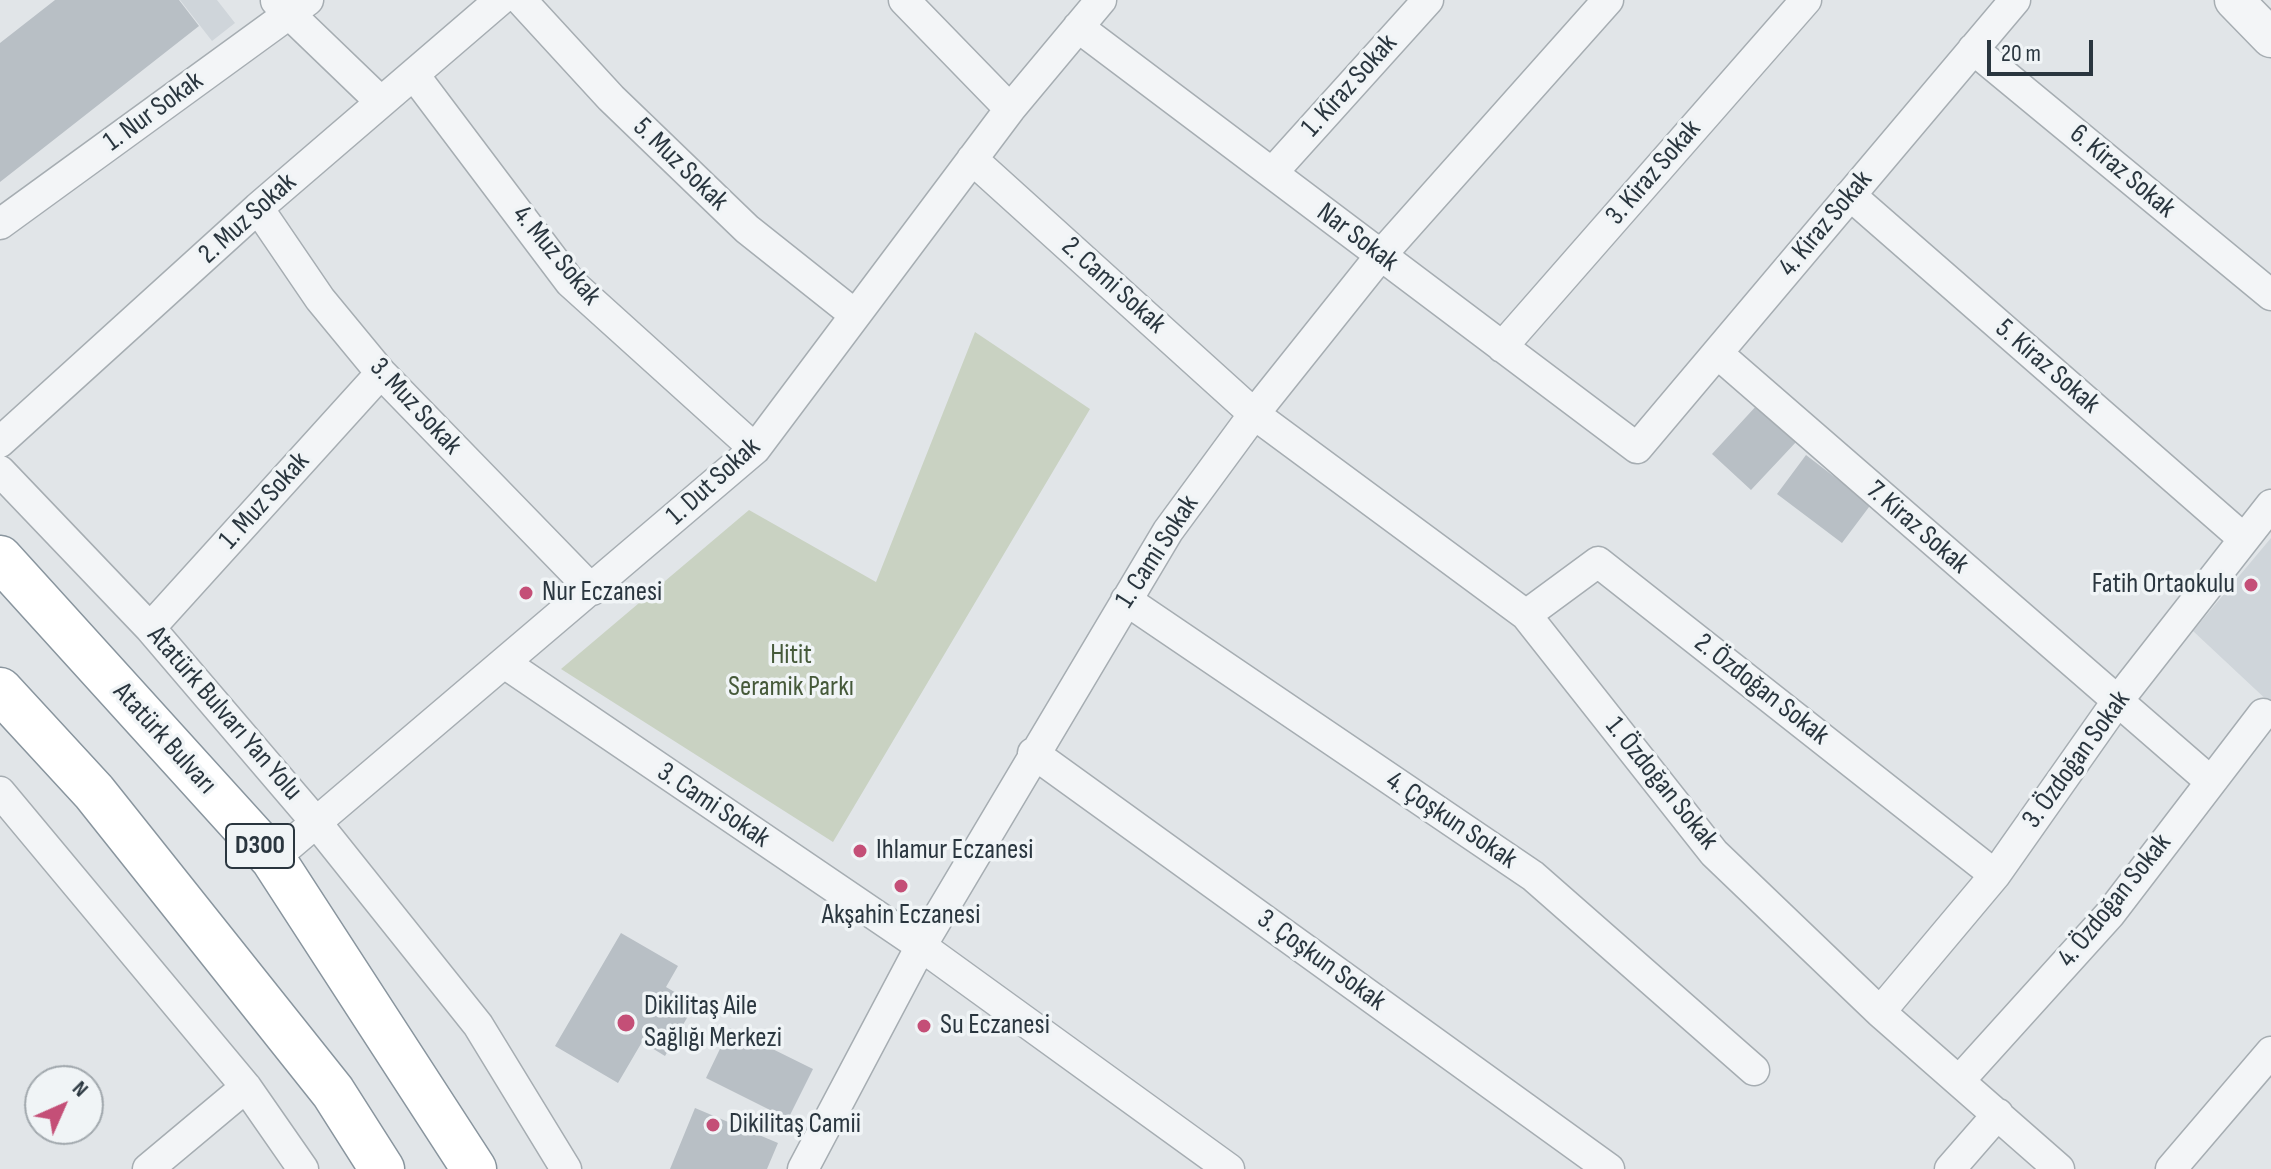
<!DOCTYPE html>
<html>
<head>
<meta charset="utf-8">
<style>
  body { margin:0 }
  #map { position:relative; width:2271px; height:1169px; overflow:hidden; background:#e1e5e8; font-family:"Sofia Sans Condensed",sans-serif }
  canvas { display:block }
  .north { position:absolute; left:24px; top:1065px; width:80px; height:80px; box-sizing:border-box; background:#f0f4f6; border:2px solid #a1a8ad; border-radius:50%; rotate:45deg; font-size:22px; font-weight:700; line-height:32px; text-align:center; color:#2a363f }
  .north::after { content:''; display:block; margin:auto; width:28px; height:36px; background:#c44f77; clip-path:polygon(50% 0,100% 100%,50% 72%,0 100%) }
  .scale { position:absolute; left:1987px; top:40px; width:106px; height:36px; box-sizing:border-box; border:4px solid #2a363f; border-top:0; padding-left:10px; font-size:24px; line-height:28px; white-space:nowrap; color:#2a363f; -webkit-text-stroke:6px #f0f4f6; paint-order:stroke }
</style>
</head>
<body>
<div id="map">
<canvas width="2271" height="1169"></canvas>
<div class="north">N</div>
<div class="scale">20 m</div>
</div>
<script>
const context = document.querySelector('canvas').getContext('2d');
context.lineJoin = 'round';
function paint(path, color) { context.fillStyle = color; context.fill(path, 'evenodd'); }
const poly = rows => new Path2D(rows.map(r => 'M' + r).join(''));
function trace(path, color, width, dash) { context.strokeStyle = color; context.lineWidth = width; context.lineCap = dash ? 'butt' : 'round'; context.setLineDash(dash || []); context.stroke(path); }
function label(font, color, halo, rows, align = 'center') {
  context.font = font + ' "Sofia Sans Condensed",sans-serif'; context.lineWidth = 7; context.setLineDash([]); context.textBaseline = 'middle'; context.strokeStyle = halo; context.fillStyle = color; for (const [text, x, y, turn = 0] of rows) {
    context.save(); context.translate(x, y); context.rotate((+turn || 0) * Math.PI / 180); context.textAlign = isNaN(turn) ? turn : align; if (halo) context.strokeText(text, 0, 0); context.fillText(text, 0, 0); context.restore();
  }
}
paint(poly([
  [180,0,217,0,235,23,212,41],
  [2271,538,2271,704,2193,631]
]), '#cfd5da');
paint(poly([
  [975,332,1090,409,833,842,561,669,749,510,876,582]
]), '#c9d2c2');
paint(poly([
  [55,0,179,0,199,26,0,182,0,43],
  [1758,404,1797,441,1751,490,1712,454],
  [1806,455,1849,488,1875,499,1842,543,1777,494],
  [621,933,678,966,666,987,695,1004,665,1056,642,1042,618,1083,555,1046],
  [730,1028,813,1069,788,1119,706,1078],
  [695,1108,778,1143,767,1169,670,1169]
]), '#b8bfc5');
const minor = poly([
  [521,0,611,98,747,229,854,314],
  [904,0,1010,109],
  [276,1,381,102],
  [1078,27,1637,448,2015,0],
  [1973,49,2271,295],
  [414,75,570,282,755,449],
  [972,159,1254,414,1526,615,1714,853,1880,1012,2059,1169],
  [1272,173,1428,0],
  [1850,195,2244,539],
  [258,208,320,299,381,373,592,590],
  [0,224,308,0],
  [1502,347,1806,0],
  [1717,353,2210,781],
  [0,442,258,208,500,0],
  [0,471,150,628,315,821,478,1025,566,1169],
  [1126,600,1533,876,1754,1070],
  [1526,615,1598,562,1995,875],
  [150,628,381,373],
  [506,664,921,946,1229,1169],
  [1033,753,1609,1169],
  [0,792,246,1087,303,1169],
  [273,859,755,449,1010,109,1101,0],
  [1880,1012,1995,875,2116,703,2271,505],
  [1959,1081,2110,914,2263,714],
  [148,1169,246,1087],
  [803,1169,921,946,1168,531,1254,414,1381,255,1608,0],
  [1950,1169,1998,1114],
  [2171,1169,2271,1052]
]);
const tertiary = poly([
  [2234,0,2271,38]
]);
const trunk = poly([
  [0,558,273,859,474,1169],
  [0,690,94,792,333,1092,382,1169]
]);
trace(minor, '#a6adb2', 33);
trace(tertiary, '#a6adb2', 41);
trace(trunk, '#89959e', 47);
trace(minor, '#f3f5f7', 30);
trace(tertiary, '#f3f5f7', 38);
trace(trunk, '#fff', 44);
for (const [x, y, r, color] of [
  [2251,585,8,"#c44f77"],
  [526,593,8,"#c44f77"],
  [860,851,8,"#c44f77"],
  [901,886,8,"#c44f77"],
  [626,1023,10,"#c44f77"],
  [924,1026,8,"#c44f77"],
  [713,1125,8,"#c44f77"]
]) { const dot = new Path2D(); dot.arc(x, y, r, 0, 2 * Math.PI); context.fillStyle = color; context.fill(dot); trace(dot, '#f0f4f6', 3); }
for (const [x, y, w] of [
  [260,846,68]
]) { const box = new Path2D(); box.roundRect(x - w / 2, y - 22, w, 44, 6); context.fillStyle = '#f0f4f6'; context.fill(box); trace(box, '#2a363f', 2); }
label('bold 26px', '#2a363f', null, [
  ["D300",260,846]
]);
label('28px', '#2a363f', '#f0f4f6', [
  ["1. Kiraz Sokak",1350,86,-48],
  ["1. Nur Sokak",154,112,-36],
  ["5. Muz Sokak",680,165,44],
  ["6. Kiraz Sokak",2122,172,40],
  ["3. Kiraz Sokak",1654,173,-49],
  ["2. Muz Sokak",248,219,-42],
  ["4. Kiraz Sokak",1826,224,-50],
  ["Nar Sokak",1357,238,37],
  ["4. Muz Sokak",556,256,50],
  ["2. Cami Sokak",1113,286,42],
  ["5. Kiraz Sokak",2047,367,41],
  ["3. Muz Sokak",415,407,47],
  ["1. Dut Sokak",714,482,-42],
  ["1. Muz Sokak",265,501,-48],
  ["7. Kiraz Sokak",1917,528,41],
  ["1. Cami Sokak",1158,552,-57],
  ["2. Özdoğan Sokak",1761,690,38],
  ["Atatürk Bulvarı Yan Yolu",224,714,49],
  ["Atatürk Bulvarı",164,739,48],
  ["3. Özdoğan Sokak",2077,760,-54],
  ["1. Özdoğan Sokak",1661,784,51],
  ["3. Cami Sokak",713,806,34],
  ["4. Çoşkun Sokak",1451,821,34],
  ["4. Özdoğan Sokak",2115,901,-51],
  ["3. Çoşkun Sokak",1321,961,36]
]);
label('28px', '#2a363f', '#f0f4f6', [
  ["Fatih Ortaokulu",2235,585,"right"],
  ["Nur Eczanesi",542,593],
  ["Ihlamur Eczanesi",876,851],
  ["Akşahin Eczanesi",901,916,"center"],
  ["Dikilitaş Aile",644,1007],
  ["Sağlığı Merkezi",644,1039],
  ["Su Eczanesi",940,1026],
  ["Dikilitaş Camii",729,1125]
], 'left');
label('28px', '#455939', '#f0f4f6', [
  ["Hitit",791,656],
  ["Seramik Parkı",791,688]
]);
</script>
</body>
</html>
